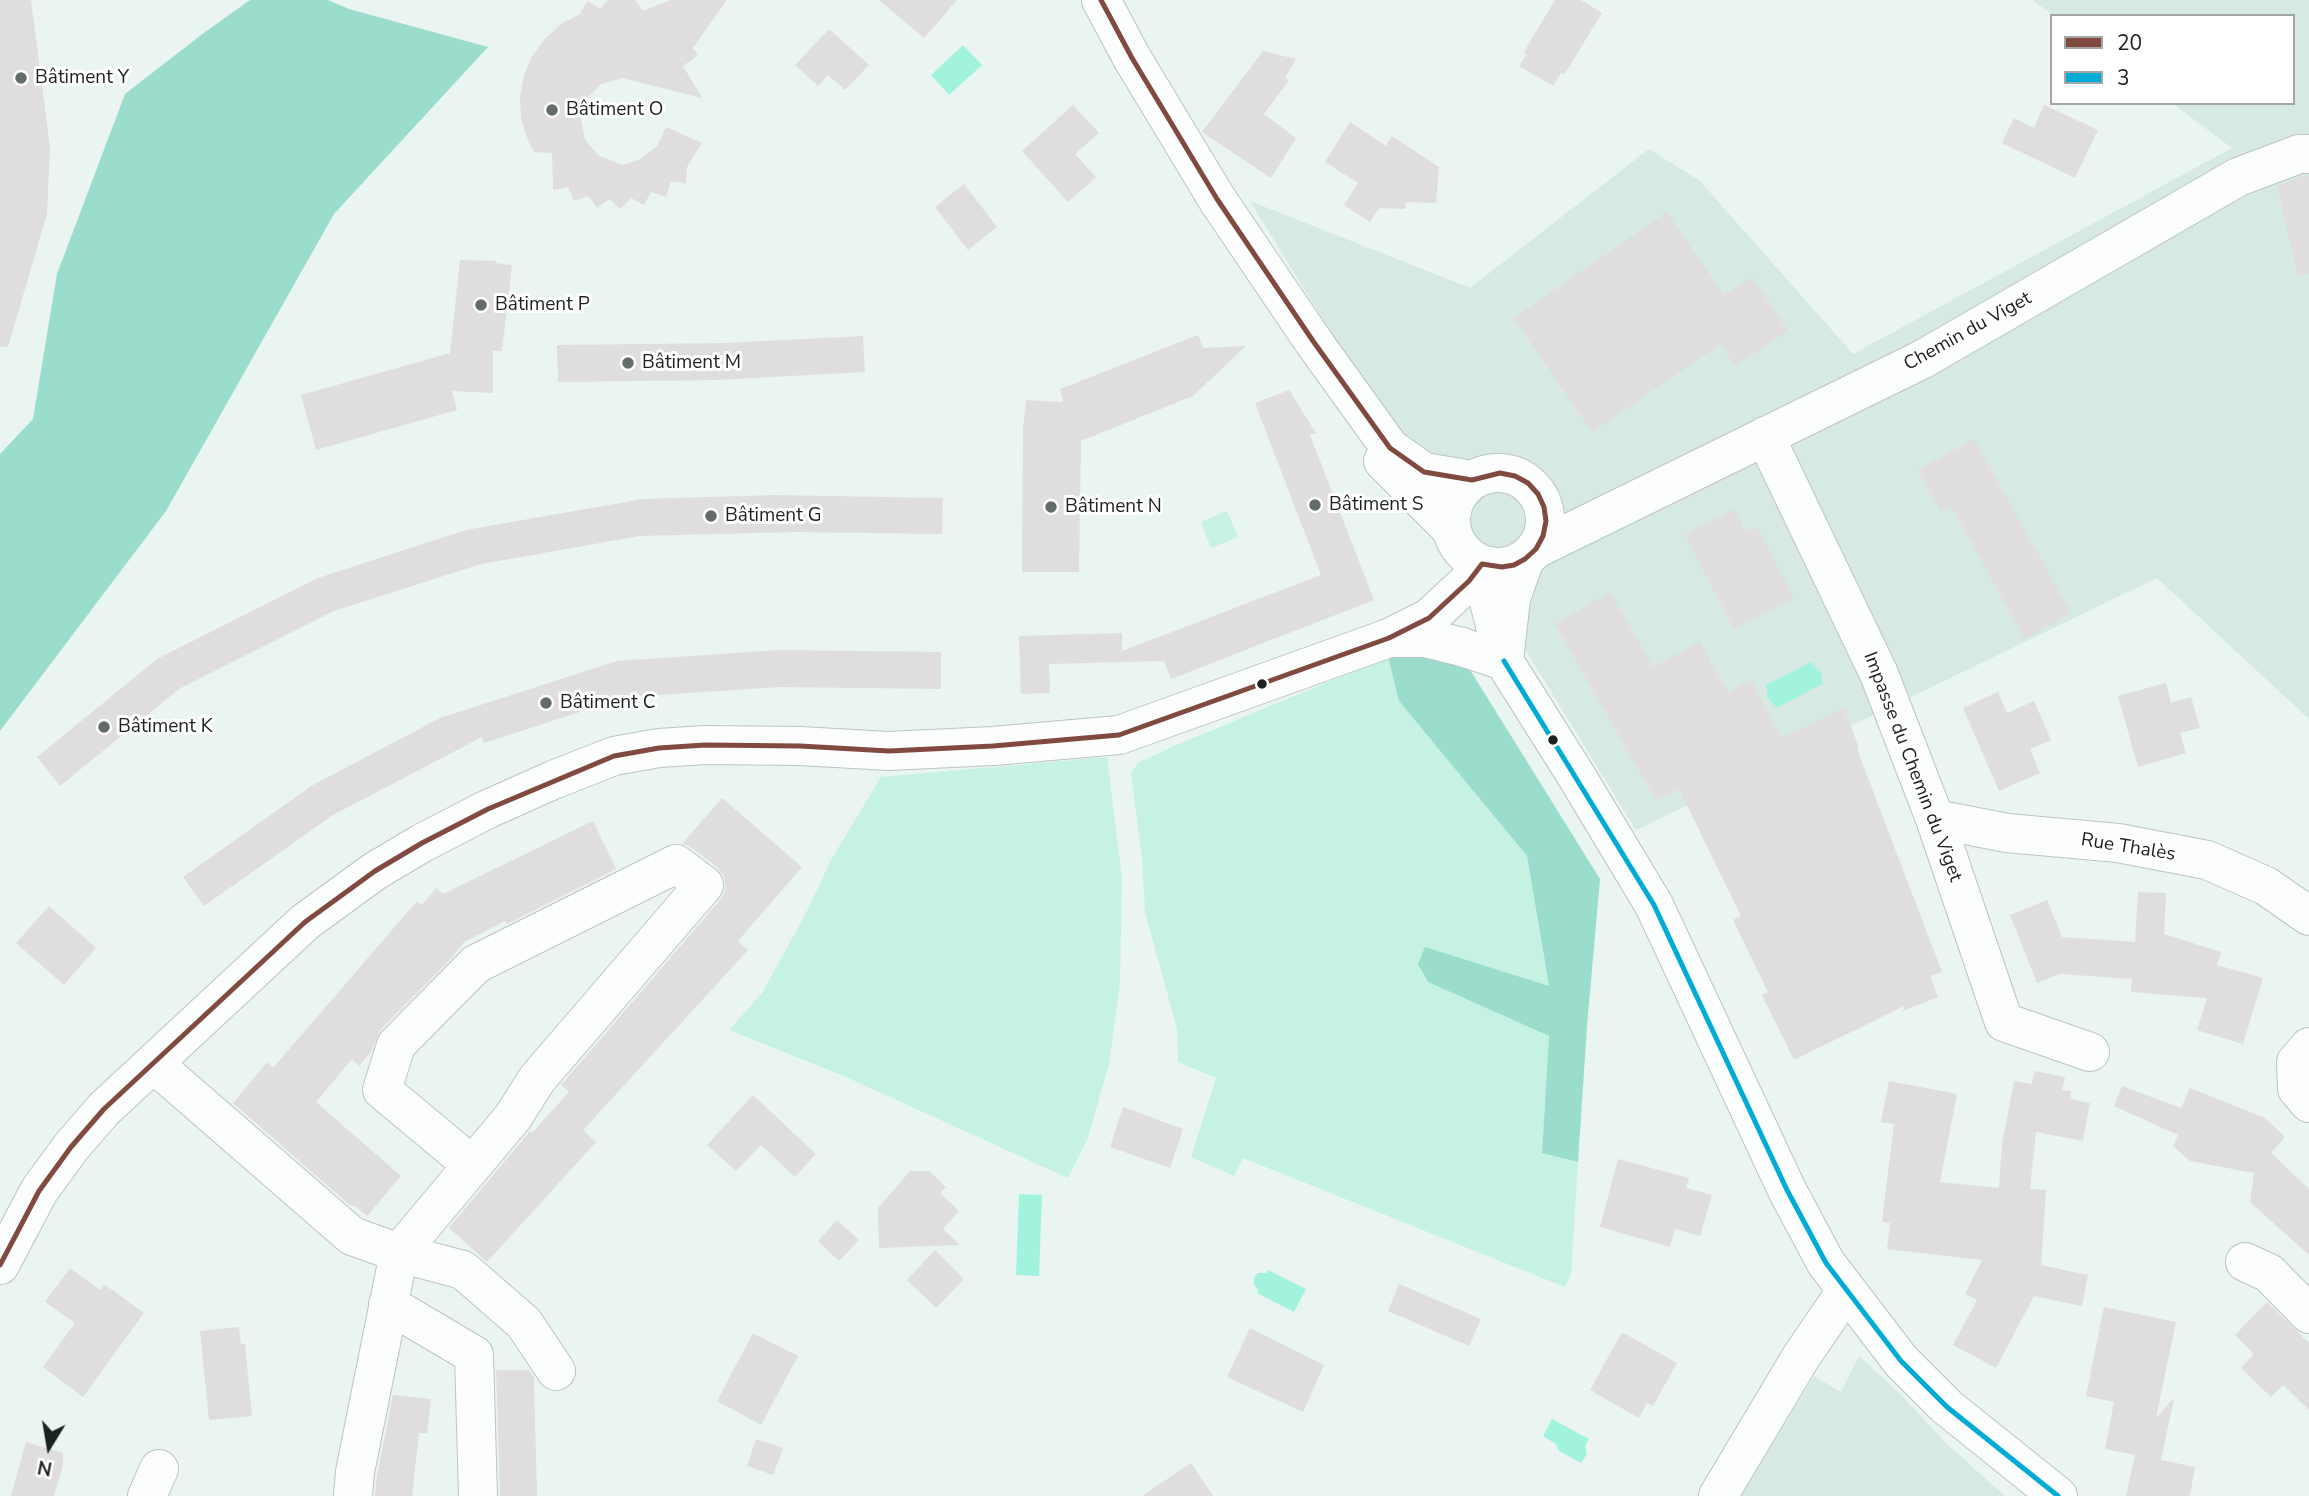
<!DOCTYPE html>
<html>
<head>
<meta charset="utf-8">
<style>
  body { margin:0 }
  #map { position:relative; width:2309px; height:1496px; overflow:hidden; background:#eaf4f1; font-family:"Nunito Sans",sans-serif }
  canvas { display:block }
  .legend { position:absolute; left:2050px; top:14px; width:245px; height:91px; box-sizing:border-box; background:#fff; border:2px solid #a4a7a6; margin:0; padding:9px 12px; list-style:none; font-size:21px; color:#1c2220 }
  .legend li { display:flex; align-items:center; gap:14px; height:35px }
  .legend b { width:35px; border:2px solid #a4a7a6 }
  .north { position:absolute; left:14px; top:1412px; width:70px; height:70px; -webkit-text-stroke:5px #fff; paint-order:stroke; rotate:191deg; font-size:19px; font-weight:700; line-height:28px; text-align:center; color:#1c2220 }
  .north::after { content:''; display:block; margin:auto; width:24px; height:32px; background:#1c2220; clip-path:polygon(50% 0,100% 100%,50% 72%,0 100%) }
</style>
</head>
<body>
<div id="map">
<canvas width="2309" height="1496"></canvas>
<ul class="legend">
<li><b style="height:9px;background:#814a41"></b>20</li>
<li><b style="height:9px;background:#00abd6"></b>3</li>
</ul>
<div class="north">N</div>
</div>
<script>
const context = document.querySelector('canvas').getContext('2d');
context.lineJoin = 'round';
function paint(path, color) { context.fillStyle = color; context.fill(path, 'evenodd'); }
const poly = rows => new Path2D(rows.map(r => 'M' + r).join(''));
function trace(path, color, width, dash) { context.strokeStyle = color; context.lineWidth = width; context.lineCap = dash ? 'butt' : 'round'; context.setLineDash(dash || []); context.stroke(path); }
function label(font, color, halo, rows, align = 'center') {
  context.font = font + ' "Nunito Sans",sans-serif'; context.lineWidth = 6; context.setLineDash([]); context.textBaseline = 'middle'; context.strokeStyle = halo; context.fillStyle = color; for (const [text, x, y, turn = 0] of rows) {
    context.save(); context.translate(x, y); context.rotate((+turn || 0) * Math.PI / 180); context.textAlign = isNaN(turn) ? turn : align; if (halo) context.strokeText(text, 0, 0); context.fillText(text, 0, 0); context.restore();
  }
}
paint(poly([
  [2032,0,2309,0,2309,719,2157,578,1636,830,1250,201,1470,288,1649,149,1700,181,1853,354,2232,148,2172,103,2293,103,2293,16,2054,16],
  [1859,1356,1899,1393,1947,1444,2005,1496,1741,1496,1814,1376,1841,1392]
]), '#d7e9e3');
paint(poly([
  [1227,511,1238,537,1211,548,1201,522],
  [1388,657,1399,701,1527,856,1549,987,1425,947,1429,982,1549,1036,1542,1153,1578,1162,1571,1274,1565,1287,1243,1158,1234,1176,1191,1157,1216,1078,1178,1062,1177,1029,1145,912,1142,859,1131,773,1138,763,1172,747],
  [1107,757,1122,878,1120,984,1109,1064,1088,1138,1068,1178,846,1077,729,1030,762,993,806,913,831,860,881,777]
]), '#c6f2e4');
paint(poly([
  [250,0,328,0,349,9,488,47,334,214,166,511,0,731,0,454,33,419,57,274,125,94,205,32],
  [1414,648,1462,657,1600,879,1587,1026,1578,1162,1542,1153,1549,1036,1428,982,1418,964,1425,947,1549,986,1527,856,1399,701,1388,657]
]), '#9addcc');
paint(poly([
  [963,45,982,65,949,95,931,75],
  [1811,662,1821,672,1822,684,1777,708,1768,698,1766,685],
  [1019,1194,1042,1195,1039,1276,1016,1275],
  [1268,1270,1306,1289,1294,1312,1257,1293,1258,1290,1254,1284,1254,1278,1258,1273,1266,1273],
  [1552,1419,1589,1439,1585,1446,1587,1454,1581,1463,1559,1451,1556,1444,1543,1436]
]), '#a1f3dd');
paint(poly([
  [0,0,31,0,50,147,47,214,8,347,0,346],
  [608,0,635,0,643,11,671,0,727,0,693,48,698,55,683,66,702,98,622,78,601,84,586,99,581,120,585,140,599,156,623,165,640,159,657,146,666,127,702,143,687,167,686,183,671,181,666,197,651,192,644,205,631,198,620,209,610,199,597,208,588,196,574,201,568,187,553,190,552,153,534,152,527,138,521,118,520,97,524,75,532,56,545,39,561,24,580,14,587,1,600,9],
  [879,0,957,0,924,38],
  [1555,0,1581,0,1602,13,1564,75,1561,73,1553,86,1519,66,1527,54,1524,52],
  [829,29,869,65,845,90,828,75,818,86,795,65],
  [1263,51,1296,59,1285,78,1289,80,1264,114,1296,138,1271,178,1202,132],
  [1073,105,1099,133,1075,154,1096,177,1068,202,1022,151],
  [2044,105,2098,130,2075,178,2002,143,2014,118,2034,128],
  [1350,122,1386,146,1392,136,1439,167,1436,203,1406,202,1405,209,1379,208,1370,222,1344,205,1358,183,1325,162],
  [2303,176,2309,176,2309,274,2298,276,2277,186],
  [964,184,997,227,968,250,935,207],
  [1667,212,1724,295,1752,277,1788,331,1735,366,1721,344,1592,432,1514,318],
  [460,260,496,261,495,263,512,265,502,351,493,351,493,393,452,391,457,410,316,450,301,395,450,353],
  [1198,335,1203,348,1246,346,1193,396,1081,441,1079,572,1022,572,1023,428,1026,400,1063,402,1060,389],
  [863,336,865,372,716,380,558,382,557,345,726,343],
  [1289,390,1316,433,1310,435,1374,600,1171,679,1164,661,1049,664,1050,693,1021,694,1019,636,1122,633,1122,651,1321,575,1255,403],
  [1974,439,2071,613,2025,639,1951,506,1941,512,1918,470],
  [774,495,943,498,942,534,796,532,640,536,481,564,334,611,179,689,60,786,37,757,157,659,318,578,466,530,643,499],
  [1734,509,1746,532,1757,527,1794,598,1734,629,1685,535],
  [1610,592,1653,667,1700,642,1728,693,1751,680,1782,738,1844,708,1859,748,1857,749,1942,972,1930,976,1938,997,1903,1011,1904,1006,1794,1060,1762,995,1768,992,1733,920,1741,916,1679,789,1656,800,1555,624],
  [779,650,941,652,941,689,780,687,626,697,484,743,482,737,333,815,204,906,183,877,313,785,440,718,617,661],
  [2166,683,2171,703,2191,697,2200,728,2180,733,2186,753,2138,767,2118,696],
  [1998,692,2007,713,2034,701,2051,740,2030,749,2040,773,1999,791,1963,708],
  [722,798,802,867,738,941,748,950,583,1130,596,1142,487,1262,449,1228,530,1131,532,1133,569,1092,561,1085,721,899,726,888,724,876,717,867,689,846,682,844],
  [593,821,616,869,507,924,505,921,464,942,451,959,380,1030,371,1052,359,1066,352,1059,316,1102,401,1176,367,1216,354,1205,352,1207,233,1103,267,1062,273,1068,417,901,422,905,436,888,443,894],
  [2138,892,2166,893,2164,934,2221,952,2217,965,2263,978,2243,1044,2197,1030,2207,998,2131,992,2132,979,2060,974,2037,983,2010,915,2047,900,2062,937,2135,942],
  [49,906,96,948,64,985,16,943],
  [2034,1071,2065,1077,2062,1090,2071,1091,2070,1099,2090,1103,2083,1141,2036,1132,2030,1189,2046,1190,2041,1265,2088,1275,2082,1306,2034,1296,1996,1368,1953,1345,1977,1300,1965,1294,1982,1260,1887,1249,1890,1223,1882,1222,1894,1124,1881,1122,1889,1081,1957,1094,1940,1182,1999,1188,2002,1144,2014,1081,2032,1084],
  [2122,1086,2181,1108,2190,1088,2265,1118,2285,1137,2271,1153,2309,1189,2309,1255,2250,1202,2254,1173,2190,1161,2173,1146,2178,1135,2114,1106],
  [753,1095,816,1154,795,1177,761,1145,736,1171,707,1145],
  [1123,1107,1183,1129,1170,1168,1110,1147],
  [1618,1159,1689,1178,1686,1188,1712,1195,1700,1236,1675,1229,1670,1247,1600,1227],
  [910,1171,929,1171,946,1187,940,1193,959,1211,943,1229,960,1245,879,1248,878,1208],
  [837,1220,859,1240,839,1261,818,1241],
  [935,1250,964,1279,936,1308,907,1280],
  [70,1268,100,1290,104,1284,144,1313,83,1397,43,1367,75,1323,45,1302],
  [1399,1284,1481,1319,1469,1346,1388,1311],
  [2267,1302,2309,1343,2309,1410,2283,1385,2271,1397,2241,1368,2254,1354,2235,1335],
  [2104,1307,2176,1322,2156,1418,2174,1398,2161,1460,2195,1467,2190,1496,2126,1496,2135,1455,2105,1449,2114,1402,2086,1396],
  [239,1327,241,1344,245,1344,252,1416,209,1420,200,1331],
  [1250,1328,1324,1365,1303,1412,1227,1377],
  [1622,1332,1677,1363,1653,1406,1647,1403,1639,1418,1590,1390],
  [753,1333,798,1356,761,1425,717,1401],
  [496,1370,529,1370,534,1378,537,1496,500,1496],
  [393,1395,431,1399,427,1433,419,1433,412,1496,375,1496,377,1475],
  [756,1439,783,1448,773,1475,747,1466],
  [26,1442,63,1453,63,1465,54,1496,11,1496],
  [1191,1463,1213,1496,1142,1496]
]), '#e0dddd');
const street = poly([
  [1101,0,1132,58,1217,199,1313,341,1390,448,1424,472,1472,480],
  [1765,436,1879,674,1935,819,2004,1022,2090,1052],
  [1383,461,1451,529],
  [1490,566,1487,594,1504,661,1511,598,1525,559],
  [1504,661,1577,777,1654,905,1787,1190,1826,1263,1901,1361,1947,1407,2058,1496],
  [1935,819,2007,833,2118,843,2207,860,2266,886,2309,916],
  [2309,1047,2296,1062,2297,1089,2309,1103],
  [154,1064,352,1236,399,1253,463,1270,524,1323,556,1371],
  [2245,1262,2269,1273,2309,1314],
  [388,1304,474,1355,478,1496],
  [147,1496,159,1469],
  [353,1496,355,1472,399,1253,513,1117,537,1079,704,885,676,864,476,964,396,1045,382,1090,472,1165],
  [1718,1496,1801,1357,1846,1291]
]);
const secondary = poly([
  '1451 520a47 47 0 1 1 94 0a47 47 0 1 1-94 0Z',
  [1536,549,1923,359,2238,177,2299,154,2309,154],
  [1391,638,1426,638,1462,647,1504,661],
  [0,1265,39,1191,71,1147,104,1109,305,922,375,871,422,843,488,809,553,780,614,756,659,748,705,745,800,746,889,751,993,746,1119,735,1389,638,1429,618,1469,581,1482,564]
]);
trace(street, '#bdc4c2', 40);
trace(secondary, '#bdc4c2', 40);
trace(street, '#fcfdfd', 38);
trace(secondary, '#fcfdfd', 38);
trace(poly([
  [0,1265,39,1191,71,1147,104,1109,305,922,375,871,422,843,488,809,614,756,659,748,705,745,800,746,889,751,993,746,1119,735,1389,638,1429,618,1469,581,1482,564,1502,567,1514,565,1525,559,1536,549,1543,536,1546,521,1544,507,1538,494,1528,483,1515,476,1500,473,1472,480,1424,472,1390,448,1313,341,1217,199,1132,58,1101,0]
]), '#814a41', 5);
trace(poly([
  [1504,661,1654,905,1787,1190,1826,1263,1901,1361,1947,1407,2058,1496]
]), '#00abd6', 5);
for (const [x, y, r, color] of [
  [21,78,7,"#646c69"],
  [552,110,7,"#646c69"],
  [481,305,7,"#646c69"],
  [628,363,7,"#646c69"],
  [1315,505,7,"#646c69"],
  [1051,507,7,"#646c69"],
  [711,516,7,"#646c69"],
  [1262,684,6,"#1c2220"],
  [546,703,7,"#646c69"],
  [104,727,7,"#646c69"],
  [1553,740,6,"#1c2220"]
]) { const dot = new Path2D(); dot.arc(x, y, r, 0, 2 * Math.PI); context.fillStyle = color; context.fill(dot); trace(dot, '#fff', 2.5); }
label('19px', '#1c2220', '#fff', [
  ["Bâtiment Y",35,78],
  ["Bâtiment O",566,110],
  ["Bâtiment P",495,305],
  ["Bâtiment M",642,363],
  ["Bâtiment S",1329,505],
  ["Bâtiment N",1065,507],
  ["Bâtiment G",725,516],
  ["Bâtiment C",560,703],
  ["Bâtiment K",118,727]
], 'left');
label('19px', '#1c2220', '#fff', [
  ["Chemin du Viget",1968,332,-29],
  ["Impasse du Chemin du Viget",1912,767,69],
  ["Rue Thalès",2128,848,9]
]);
</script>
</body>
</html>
